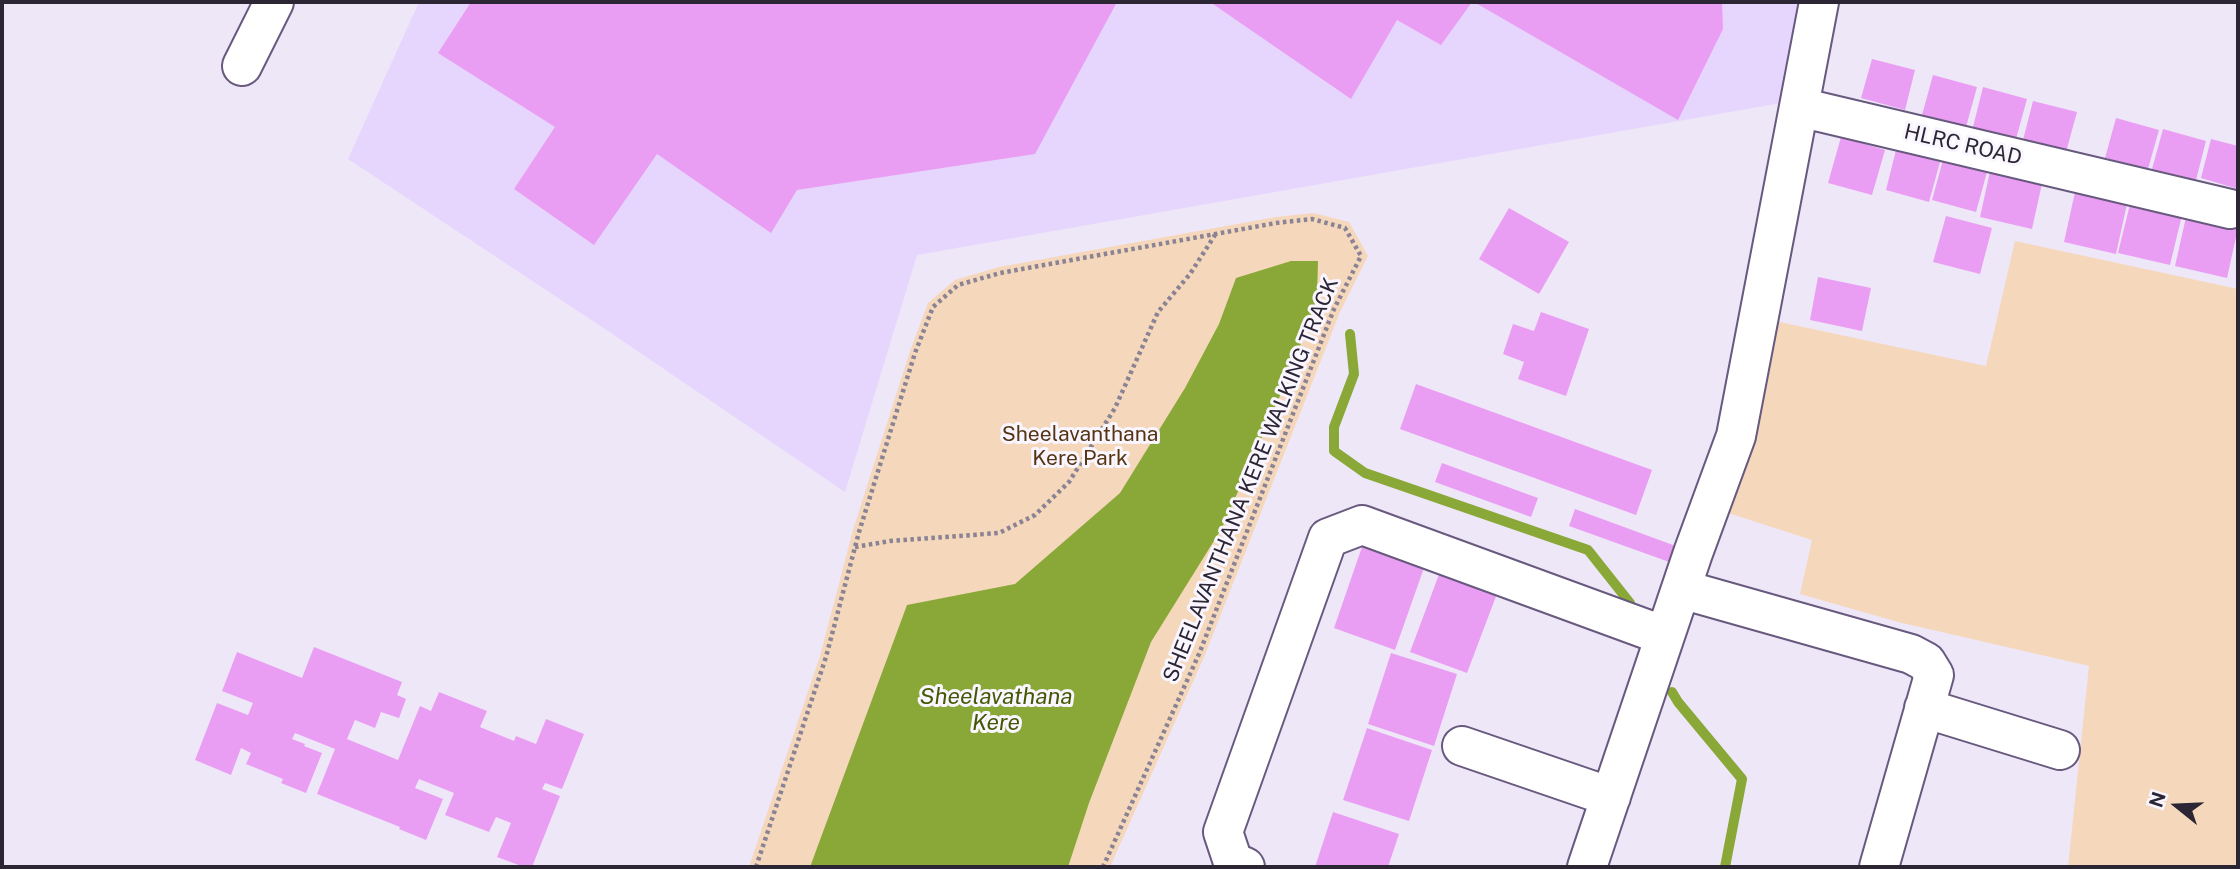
<!DOCTYPE html>
<html>
<head>
<meta charset="utf-8">
<style>
  body { margin:0 }
  #map { position:relative; width:2240px; height:869px; overflow:hidden; background:#eee7f8; font-family:"Public Sans",sans-serif }
  canvas { display:block }
  .frame { position:absolute; inset:0; border:4px solid #2b2534; pointer-events:none }
  .north { position:absolute; left:2142px; top:771px; width:70px; height:70px; -webkit-text-stroke:5px #f9f6ff; paint-order:stroke; rotate:288deg; font-size:19px; font-weight:700; line-height:28px; text-align:center; color:#2b2534 }
  .north::after { content:''; display:block; margin:auto; width:24px; height:32px; background:#2b2534; clip-path:polygon(50% 0,100% 100%,50% 72%,0 100%) }
</style>
</head>
<body>
<div id="map">
<canvas width="2240" height="869"></canvas>
<div class="frame"></div>
<div class="north">N</div>
</div>
<script>
const context = document.querySelector('canvas').getContext('2d');
context.lineJoin = 'round';
function paint(path, color) { context.fillStyle = color; context.fill(path, 'evenodd'); }
const poly = rows => new Path2D(rows.map(r => 'M' + r).join(''));
function trace(path, color, width, dash) { context.strokeStyle = color; context.lineWidth = width; context.lineCap = dash ? 'butt' : 'round'; context.setLineDash(dash || []); context.stroke(path); }
function label(font, color, halo, rows, align = 'center') {
  context.font = font + ' "Public Sans",sans-serif'; context.lineWidth = 6; context.setLineDash([]); context.textBaseline = 'middle'; context.strokeStyle = halo; context.fillStyle = color; for (const [text, x, y, turn = 0] of rows) {
    context.save(); context.translate(x, y); context.rotate((+turn || 0) * Math.PI / 180); context.textAlign = isNaN(turn) ? turn : align; if (halo) context.strokeText(text, 0, 0); context.fillText(text, 0, 0); context.restore();
  }
}
paint(poly([
  [419,2,1802,2,1781,103,917,255,845,492,605,329,348,159]
]), '#e6d6fd');
paint(poly([
  [1313,213,1349,222,1368,256,1340,312,1204,657,1110,867,749,867,820,656,853,530,910,351,928,303,955,280,999,267,1276,217],
  [2015,241,2238,289,2238,867,2068,867,2089,666,1898,622,1800,594,1812,540,1725,512,1775,321,1986,366]
]), '#f5d7bc');
paint(poly([
  [1291,261,1318,261,1317,298,1293,366,1222,528,1151,642,1089,803,1068,867,810,867,907,605,1015,584,1120,493,1185,388,1219,324,1236,278]
]), '#89a837');
trace(poly([
  [1350,334,1354,374,1334,427,1334,451,1365,473,1588,550,1630,603],
  [1672,692,1678,702,1742,779,1725,867]
]), '#89a837', 10);
paint(poly([
  [471,2,1117,2,1035,154,797,190,771,233,657,154,594,245,514,189,555,127,438,53],
  [1210,2,1472,2,1441,45,1397,20,1351,99],
  [1474,2,1722,2,1723,29,1678,120],
  [1872,59,1915,70,1905,110,1861,98],
  [1933,75,1977,87,1966,127,1922,115],
  [1983,87,2027,99,2016,139,1973,127],
  [2033,101,2077,112,2066,152,2023,140],
  [2116,118,2159,130,2148,169,2105,158],
  [2163,129,2206,141,2196,180,2152,169],
  [1841,137,1885,150,1872,195,1828,183],
  [2211,139,2238,146,2238,189,2201,178],
  [1896,150,1940,162,1929,202,1886,190],
  [1943,160,1987,172,1976,212,1932,200],
  [1991,167,2043,179,2032,229,1980,217],
  [2075,192,2127,204,2116,254,2064,242],
  [2130,204,2182,215,2170,265,2118,253],
  [1509,208,1569,242,1539,294,1479,259],
  [1946,216,1992,228,1980,274,1933,262],
  [2186,217,2238,228,2227,278,2175,266],
  [1818,277,1871,288,1862,331,1810,320],
  [1541,312,1589,329,1566,396,1518,379,1524,362,1503,354,1513,324,1534,331],
  [1416,384,1652,470,1636,515,1400,429],
  [1442,463,1538,498,1531,517,1435,482],
  [1575,509,1692,552,1686,568,1569,526],
  [1363,544,1425,565,1395,650,1334,628],
  [1441,569,1498,591,1467,673,1410,652],
  [314,647,402,682,397,695,406,699,399,718,381,712,375,728,355,720,347,739,398,760,420,706,431,711,439,692,487,711,480,727,514,741,516,736,536,744,546,719,584,734,562,789,545,783,542,789,560,796,532,867,524,867,497,857,511,823,496,817,489,832,445,815,454,793,419,779,415,788,443,799,426,840,399,829,400,827,317,794,335,749,295,733,292,739,305,744,304,746,322,753,306,793,281,783,283,779,246,764,251,753,241,748,231,775,195,760,217,703,248,715,253,703,222,691,237,652,302,678],
  [1391,653,1457,674,1434,746,1368,724],
  [1367,728,1432,750,1409,821,1343,800],
  [1333,812,1399,834,1388,867,1315,867]
]), '#ea9ef3');
const minor = poly([
  [242,66,274,2],
  [1799,107,2230,209],
  [1681,589,1911,654,1926,662,1934,675,1879,867],
  [1924,708,2060,750],
  [1462,746,1611,797],
  [1245,867,1233,862,1223,832,1328,538,1362,525,1665,636],
  [1587,867,1693,553,1736,436,1819,2]
]);
trace(minor, '#68597e', 42);
trace(poly([
  [855,547,890,541,999,533,1035,515,1069,482,1115,408,1158,312,1190,274,1215,235],
  [756,867,826,657,859,532,915,353,933,307,958,285,1000,273,1276,223,1312,219,1345,228,1361,256,1334,309,1199,654,1103,867]
]), '#898393', 4.5, [3.5, 3.5]);
trace(minor, '#fff', 38);
label('21px', '#2b2534', '#f9f6ff', [
  ["HLRC ROAD",1963,145,13],
  ["SHEELAVANTHANA KERE WALKING TRACK",1251,480,-68]
]);
label('21px', '#563411', '#f9f6ff', [
  ["Sheelavanthana",1080,435],
  ["Kere Park",1080,459]
]);
label('italic 23px', '#445804', '#f9f6ff', [
  ["Sheelavathana",996,697],
  ["Kere",996,723]
]);
</script>
</body>
</html>
